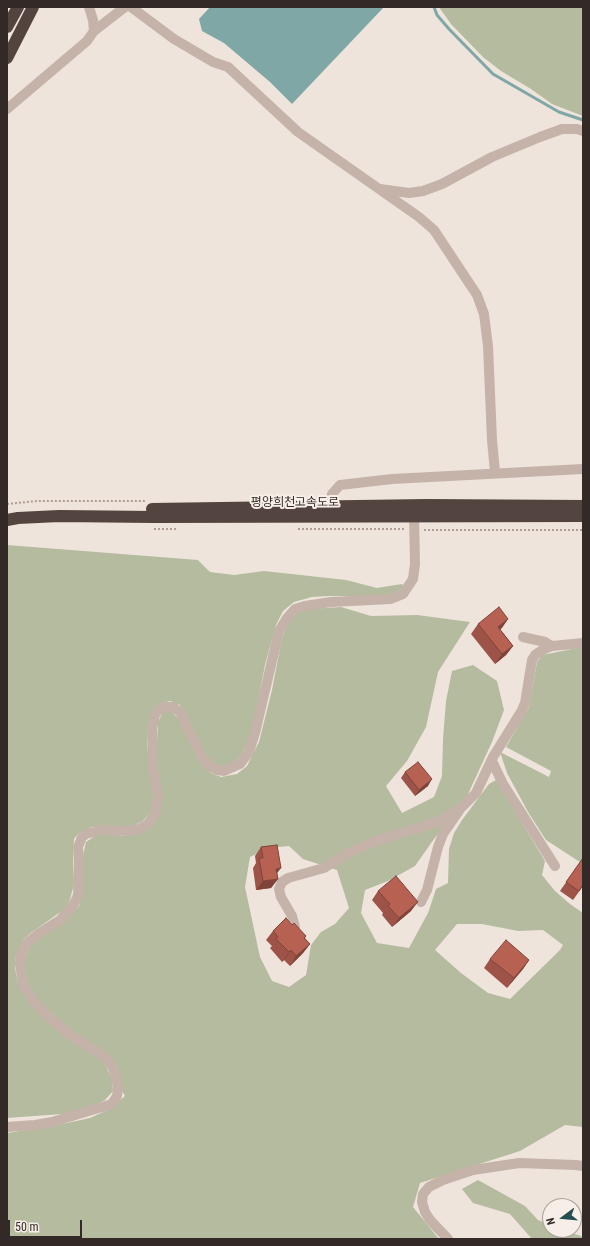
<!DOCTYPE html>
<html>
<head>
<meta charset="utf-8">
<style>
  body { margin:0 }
  #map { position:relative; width:590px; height:1246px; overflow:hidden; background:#eee4dc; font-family:"Roboto Condensed",sans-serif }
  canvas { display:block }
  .frame { position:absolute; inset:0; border:8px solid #332a28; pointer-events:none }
  .north { position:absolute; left:542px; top:1198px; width:40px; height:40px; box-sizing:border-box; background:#f7eee7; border:1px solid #a9a09b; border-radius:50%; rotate:254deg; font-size:11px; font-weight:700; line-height:16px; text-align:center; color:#332a28 }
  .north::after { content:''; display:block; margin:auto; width:14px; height:18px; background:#234f4e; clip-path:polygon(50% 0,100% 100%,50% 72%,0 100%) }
  .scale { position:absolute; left:8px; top:1220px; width:74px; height:18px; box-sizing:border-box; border:2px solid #332a28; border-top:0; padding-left:5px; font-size:12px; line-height:14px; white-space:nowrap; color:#332a28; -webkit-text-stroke:3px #f7eee7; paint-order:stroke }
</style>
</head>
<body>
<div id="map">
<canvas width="590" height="1246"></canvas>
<div class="frame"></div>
<div class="north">N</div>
<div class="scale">50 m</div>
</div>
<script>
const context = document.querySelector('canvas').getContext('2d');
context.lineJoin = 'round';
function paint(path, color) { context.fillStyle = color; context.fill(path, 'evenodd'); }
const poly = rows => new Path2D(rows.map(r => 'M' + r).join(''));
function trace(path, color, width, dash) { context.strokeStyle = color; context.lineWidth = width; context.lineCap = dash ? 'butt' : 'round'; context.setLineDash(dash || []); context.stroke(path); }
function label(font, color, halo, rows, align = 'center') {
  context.font = font + ' "Roboto Condensed","Noto Sans KR",sans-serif'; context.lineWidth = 4; context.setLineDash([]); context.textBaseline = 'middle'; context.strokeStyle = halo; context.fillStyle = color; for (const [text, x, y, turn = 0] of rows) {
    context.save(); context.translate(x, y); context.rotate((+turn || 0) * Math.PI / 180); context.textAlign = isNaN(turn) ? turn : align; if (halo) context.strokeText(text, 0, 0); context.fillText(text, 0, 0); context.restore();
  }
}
paint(poly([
  [439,7,583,7,583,116,552,104,531,89,501,71,483,57,451,24],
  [7,545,198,560,210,572,234,575,264,571,346,580,377,588,402,584,404,588,392,594,379,596,328,596,312,597,294,602,283,611,276,625,265,665,251,736,242,754,234,763,226,767,219,767,208,759,180,705,170,701,162,703,148,724,147,745,154,798,151,811,143,821,133,826,92,827,79,833,74,839,73,857,74,884,69,903,62,911,32,932,23,940,16,955,15,968,18,983,103,1061,112,1078,113,1091,105,1100,93,1106,62,1114,7,1118],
  [341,607,371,616,417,615,470,622,438,672,426,727,407,761,386,786,402,813,434,797,442,776,443,739,446,701,452,671,473,665,497,681,504,710,492,742,463,805,434,839,415,866,388,881,365,890,361,913,377,943,409,948,428,913,436,889,448,883,449,849,454,833,462,820,489,784,496,780,545,861,542,875,555,891,570,904,583,913,583,1127,565,1125,520,1151,420,1183,413,1207,439,1239,7,1239,7,1133,53,1126,90,1118,110,1109,125,1096,122,1091,117,1065,72,1033,35,997,27,981,24,960,30,947,40,936,70,916,79,906,82,895,83,855,86,842,98,834,112,834,122,836,140,832,155,822,156,763,158,722,162,714,166,711,172,712,179,719,199,761,211,773,221,777,237,774,247,766,259,742,272,690,282,638,288,623,297,612,310,609],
  [289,846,303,859,337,870,349,908,335,924,321,932,311,945,306,975,289,987,272,981,260,957,245,887,250,857,269,848],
  [457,924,482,924,518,931,543,930,563,945,560,950,510,999,488,993,461,973,435,950],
  [583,647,583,864,546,840,528,812,507,773,500,752,549,777,551,771,506,747,529,707,537,662,542,655],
  [478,1180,525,1206,538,1220,550,1225,550,1230,561,1230,581,1236,583,1239,532,1239,510,1214,473,1203,462,1189]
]), '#b4bb9e');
paint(poly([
  [210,7,384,7,292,104,270,82,224,43,202,31,199,19]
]), '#7fa7a5');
trace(poly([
  [434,7,437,15,449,29,493,74,559,112,583,120]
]), '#7fa7a5', 3);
trace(poly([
  [7,504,37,501,146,501],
  [154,529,177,529],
  [298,529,405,529],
  [424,530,583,530]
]), '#b09d94', 2, [2, 2]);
trace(poly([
  [131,7,174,39,213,62,228,67,298,132,419,217,434,230,477,295,484,314,488,346,492,440,495,472],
  [94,31,125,7],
  [7,109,87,41,94,31,93,20,89,7],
  [380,189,409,193,423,191,442,184,492,157,540,137,562,129,577,129,583,131],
  [329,506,332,494,340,485,392,479,583,469],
  [523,637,545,642,552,646],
  [492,761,503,784,555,866],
  [421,902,427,890,438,847,443,834,459,811],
  [295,927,292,916,281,897,279,889,282,882,288,878,324,868,350,852,376,841,437,822,460,809,476,793,493,757,521,712,525,703,532,660,535,655,544,649,552,646,583,643],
  [7,1127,35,1125,52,1122,112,1104,117,1096,118,1087,116,1077,113,1068,108,1061,103,1056,72,1036,53,1021,34,1002,23,984,20,964,21,955,26,944,38,934,60,920,73,906,78,895,79,864,78,847,82,837,86,834,102,830,129,831,139,829,148,824,155,813,158,797,153,769,152,729,155,715,159,710,165,707,173,707,180,712,202,757,209,766,217,770,224,771,240,764,249,752,255,733,279,631,287,618,295,609,305,606,331,602,391,599,403,594,413,579,415,564,414,516],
  [448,1239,430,1220,425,1212,422,1202,423,1194,429,1187,443,1180,473,1170,519,1163,576,1165,583,1166]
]), '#c5b3a9', 10);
trace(poly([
  [7,27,18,7],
  [7,58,33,7],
  [152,509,427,505,583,506],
  [7,520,18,518,59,516,154,517,583,516]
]), '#534440', 12);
paint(poly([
  [508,619,500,629,513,646,506,655,495,664,471,634,478,624],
  [405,772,428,786,415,796,401,778],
  [261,847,277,873,278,879,271,888,256,890,253,868,256,863,255,856],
  [583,858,583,886,573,900,560,891],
  [378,891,411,911,392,927,382,915,383,913,372,900],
  [292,925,306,936,305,938,310,944,303,953,290,966,284,960,282,962,270,948,272,946,266,940,273,931],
  [490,959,529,960,523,969,507,988,484,968]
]), '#9d5347');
paint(poly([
  [508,619,502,628,492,636,498,627],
  [513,646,506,655,495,664,502,654],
  [432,779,428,786,415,796,419,790],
  [281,868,274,877,276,869],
  [278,879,271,888,256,890,263,881],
  [418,902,411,911,392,927,399,918],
  [310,944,303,953,290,966,296,956],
  [291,950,284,960,282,962,289,952],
  [529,960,523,969,507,988,514,978]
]), '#7f4439');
const building = poly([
  [499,607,508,619,498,627,513,646,502,654,478,624,499,607],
  [418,762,432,779,419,790,405,772,418,762],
  [277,845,281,868,276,869,278,879,263,881,259,858,263,858,261,847,277,845],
  [583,858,583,885,579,891,566,882,583,858],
  [396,876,418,902,399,918,388,906,390,904,378,891,396,876],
  [286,918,292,925,294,923,306,936,304,938,310,944,296,956,291,950,289,952,276,939,278,937,273,931,286,918],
  [506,940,529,960,514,978,490,959,506,940]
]);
paint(building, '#b66152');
trace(building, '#7f4439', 1);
label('12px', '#332a28', '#f7eee7', [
  ["평양희천고속도로",295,503]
]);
</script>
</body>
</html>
